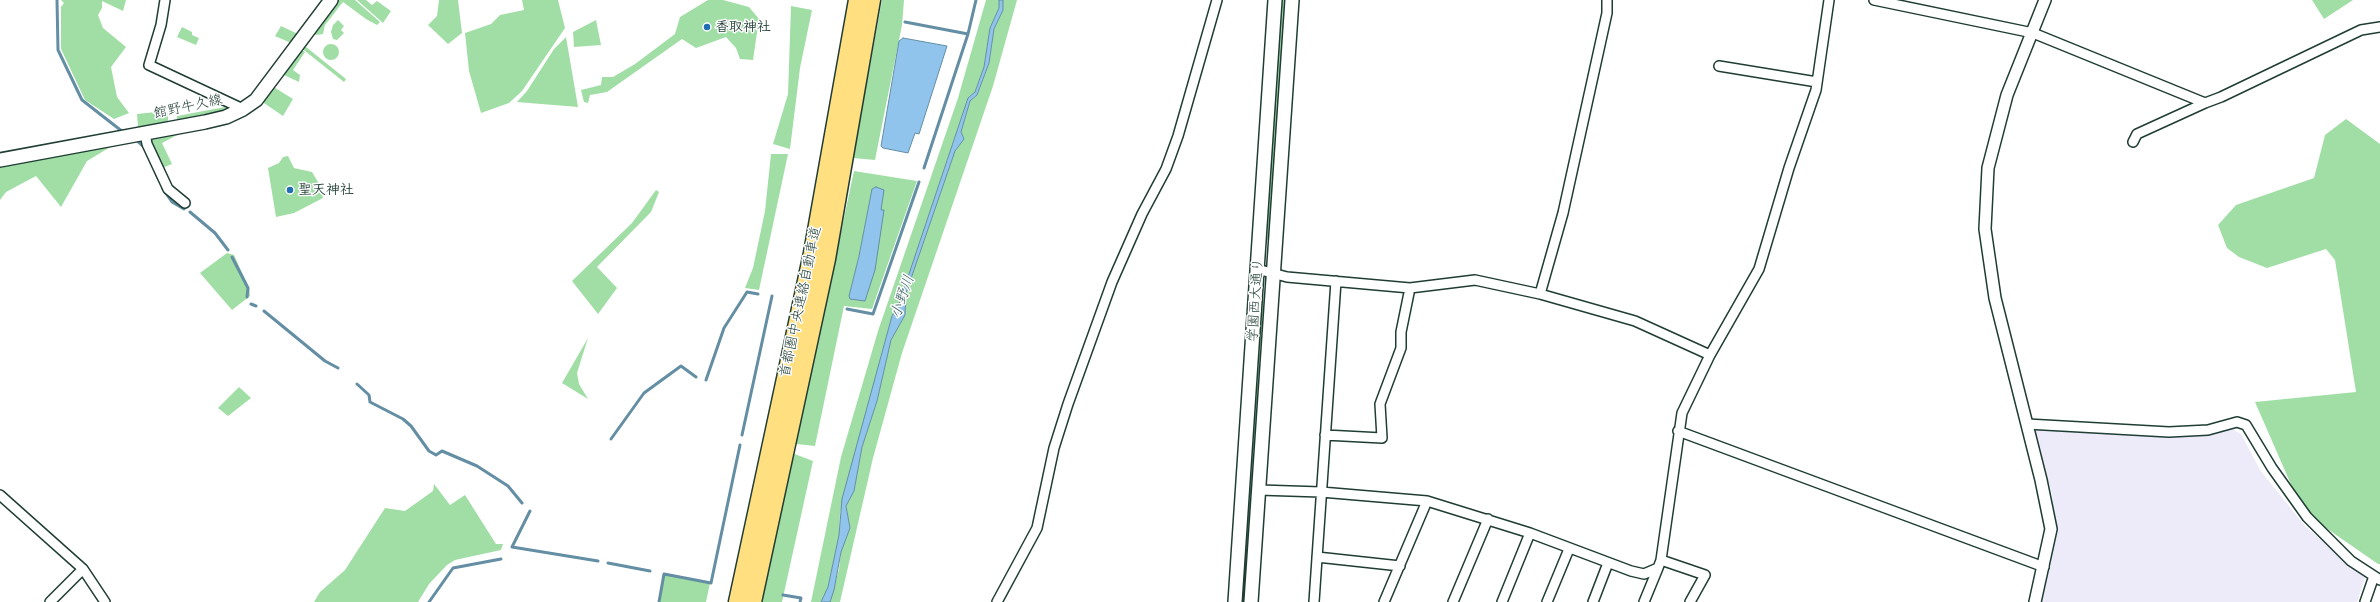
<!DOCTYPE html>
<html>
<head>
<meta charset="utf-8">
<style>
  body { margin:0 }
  canvas { display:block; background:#fff }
</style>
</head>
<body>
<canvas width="2380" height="602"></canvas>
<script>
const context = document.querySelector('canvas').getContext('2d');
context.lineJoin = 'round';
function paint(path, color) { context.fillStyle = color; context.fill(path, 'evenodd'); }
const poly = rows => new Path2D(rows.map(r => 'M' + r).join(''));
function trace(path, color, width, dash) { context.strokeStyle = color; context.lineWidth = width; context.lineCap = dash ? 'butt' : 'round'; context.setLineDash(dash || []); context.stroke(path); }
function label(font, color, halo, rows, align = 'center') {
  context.font = font + ' Itim,"Klee One",sans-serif'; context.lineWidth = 3; context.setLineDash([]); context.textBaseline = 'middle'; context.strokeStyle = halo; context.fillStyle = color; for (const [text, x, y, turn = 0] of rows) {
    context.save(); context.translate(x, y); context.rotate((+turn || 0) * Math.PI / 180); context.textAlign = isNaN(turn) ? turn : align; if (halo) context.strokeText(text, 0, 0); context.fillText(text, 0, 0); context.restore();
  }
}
paint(poly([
  [2033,428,2230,428,2241,434,2260,470,2305,526,2365,578,2357,602,2042,602,2055,532,2052,494]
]), '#edeaf9');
paint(poly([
  [61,0,126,0,123,11,102,1,102,8,98,15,103,28,126,47,111,67,117,97,129,113,114,119,85,100,61,49,61,7,64,3],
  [338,0,355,0,380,22,377,25,366,19,343,2,325,25,323,34,316,35,312,32],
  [357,0,366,0,372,5,377,1,391,11,383,23],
  [439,0,458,0,462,33,448,44,428,25,437,16],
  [522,0,558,0,565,28,522,91,509,103,481,113,469,71,465,33,491,24,500,15,524,10],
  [708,0,723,0,749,7,759,19,753,60,740,59,736,48,726,37,696,48,682,39,607,92,590,95,588,103,584,102,581,90,601,85,602,77,613,77,635,64,675,34,680,17],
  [882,0,904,0,902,25,875,160,853,158],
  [986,0,999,0,999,8,990,28,984,67,975,92,968,98,915,256,899,304,892,316,840,513,839,535,828,587,821,602,811,602,841,457,878,331,958,98],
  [1003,0,1017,0,993,86,902,353,873,458,840,602,830,602,839,569,841,552,850,528,846,506,854,491,862,447,877,401,891,340,905,315,906,293,955,151,964,139,961,132,970,101,977,95,989,63,994,29,1003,10],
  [1281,0,1287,0,1272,230,1266,243,1264,265],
  [2312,0,2353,0,2324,19],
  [791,6,812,10,800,68,790,149,773,144,788,94],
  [338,20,344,26,341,30,344,33,337,40,333,39,331,32,333,25],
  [596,20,601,45,574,47,573,32],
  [281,26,298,34,291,43,275,36],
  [182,27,192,32,192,35,199,38,196,45,177,37],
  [308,37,311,40,306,47,346,79,344,82,300,47],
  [566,37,578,107,517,102,527,91,554,49],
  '323 52a8 8 0 1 1 16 0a8 8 0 1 1-16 0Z',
  [300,49,305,52,293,70,300,75,299,82,284,75,283,71],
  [272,86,293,99,283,116,261,101],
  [225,107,227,111,219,114,177,120,177,116],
  [165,111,168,113,168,122,138,127,137,114],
  [2346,119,2380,144,2380,564,2378,564,2303,512,2255,402,2356,392,2335,260,2326,249,2267,268,2239,257,2227,248,2218,225,2236,205,2314,178,2325,135],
  [181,133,162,143,172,164,162,168,150,138],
  [112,146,87,161,61,207,36,176,6,192,0,200,0,165],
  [771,154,788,154,759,290,745,288,753,268,765,211],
  [288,156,294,168,312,172,318,182,323,198,294,213,276,217,268,168,279,163,283,157],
  [854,171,917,181,872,309,844,306,815,446,796,444],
  [876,187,881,210,884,210,849,296,859,256,872,189],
  [656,190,659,192,651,212,597,267,617,288,598,314,572,281,632,223],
  [227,253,234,255,249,288,250,296,232,310,200,273],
  [1267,277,1247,602,1240,602,1259,312,1265,294],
  [588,338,577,373,579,384,588,399,562,383],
  [239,387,251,398,228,416,218,408],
  [792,453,813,461,782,602,762,602],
  [434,484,450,505,465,495,496,544,503,544,501,550,455,560,447,565,429,584,418,602,314,602,320,592,345,570,385,508,405,511,433,491],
  [664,575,710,583,706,602,660,602]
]), '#a1dea5');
const water = poly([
  [999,0,1003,0,1003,10,994,29,989,63,977,95,970,101,961,132,964,139,955,151,906,293,905,315,891,340,877,401,862,447,854,491,846,506,850,528,841,552,834,590,830,602,821,602,828,587,839,535,842,499,892,316,899,304,915,256,968,98,975,92,984,67,990,28,999,8,999,0],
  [903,38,947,46,919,134,915,133,908,153,883,148,881,146,899,41,903,38],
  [876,187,884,190,881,210,884,210,875,270,865,301,850,299,849,296,859,256,872,189,876,187]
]);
paint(water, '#91c4ed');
trace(water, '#638ea3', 1);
trace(poly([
  [57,0,58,50,82,100,123,132],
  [905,22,968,34],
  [136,140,145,148],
  [924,168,968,34,976,0],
  [155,171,158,178],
  [163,189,172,202,184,209],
  [190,212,215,233,228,250],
  [232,257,248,288,247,297],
  [251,304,256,306],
  [847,309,873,314,919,182],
  [264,311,325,361,338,368],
  [706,380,724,328,747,292,758,294],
  [357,384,369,395,370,402,403,419,411,426,429,451,436,455,442,451,477,466,508,486,522,503],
  [742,435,772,296],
  [611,439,644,393,681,366,696,377],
  [530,511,512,547,598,561],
  [608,563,650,571],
  [783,595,801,598,800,602],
  [429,602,453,568,501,559],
  [659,602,664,574,711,583,740,445]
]), '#638ea3', 3);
const minor = poly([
  [165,0,161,25,149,65,243,109],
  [1874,0,2033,33,2205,103,2221,97,2361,30,2380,27],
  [1719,66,1817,82],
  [145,133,147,144,168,189,185,203],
  [2133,142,2137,134,2205,103],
  [1257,269,1287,277,1410,288,1475,280,1540,294,1635,321,1710,355],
  [1540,294,1563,213,1607,13,1607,0],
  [2027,424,2169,432,2208,430,2237,422,2246,425,2272,468,2307,517,2351,561,2380,580],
  [1678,431,2044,567],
  [1325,435,1382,438,1380,404,1401,348,1401,332,1410,288],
  [1259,490,1321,492,1427,501,1530,533,1631,571,1644,574,1658,568,1661,560,1682,413,1710,355,1759,269,1789,168,1816,90,1829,0],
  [0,495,83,569,105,602],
  [1317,557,1400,566],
  [1661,560,1705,575,1690,602],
  [50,602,83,569],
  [997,602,1037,528,1054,448,1068,404,1112,282,1142,214,1166,169,1178,136,1217,0],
  [1314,602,1336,281],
  [1384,602,1427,501],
  [1453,602,1488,519],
  [1502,602,1530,533],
  [1547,602,1569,549],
  [1593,602,1608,563],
  [1644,602,1658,568],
  [2365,602,2374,576]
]);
const tertiary = poly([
  [2035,602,2051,529,2041,480,1995,298,1985,229,1988,168,2007,95,2045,0]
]);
const secondary = poly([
  [0,160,205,122,226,117,243,109,256,100,331,0],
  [1235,602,1275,0],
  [1251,602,1292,0]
]);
const motorway = poly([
  [737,602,812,253,857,0],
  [753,602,827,259,872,0]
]);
trace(minor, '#1f3d34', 12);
trace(tertiary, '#1f3d34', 14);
trace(secondary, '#1f3d34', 16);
trace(motorway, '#1f3d34', 19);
trace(minor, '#fff', 9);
trace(tertiary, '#fff', 11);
trace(secondary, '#fff', 13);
trace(motorway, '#ffdf80', 16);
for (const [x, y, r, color] of [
  [707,27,4,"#1f6fb2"],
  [290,190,4,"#1f6fb2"]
]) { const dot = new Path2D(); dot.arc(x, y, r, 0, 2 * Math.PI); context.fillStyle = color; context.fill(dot); trace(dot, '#fff', 1.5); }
label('bold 14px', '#1f3d34', '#fff', [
  ["香取神社",715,27],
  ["聖天神社",298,190]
], 'left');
label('14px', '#1f3d34', '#fff', [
  ["館野牛久線",188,107,-12],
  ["学園西大通り",1256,300,-86],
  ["首都圏中央連絡自動車道",801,302,-78]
]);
label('italic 15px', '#3c5f62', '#fff', [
  ["小野川",903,297,-71]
]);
</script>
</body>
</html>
